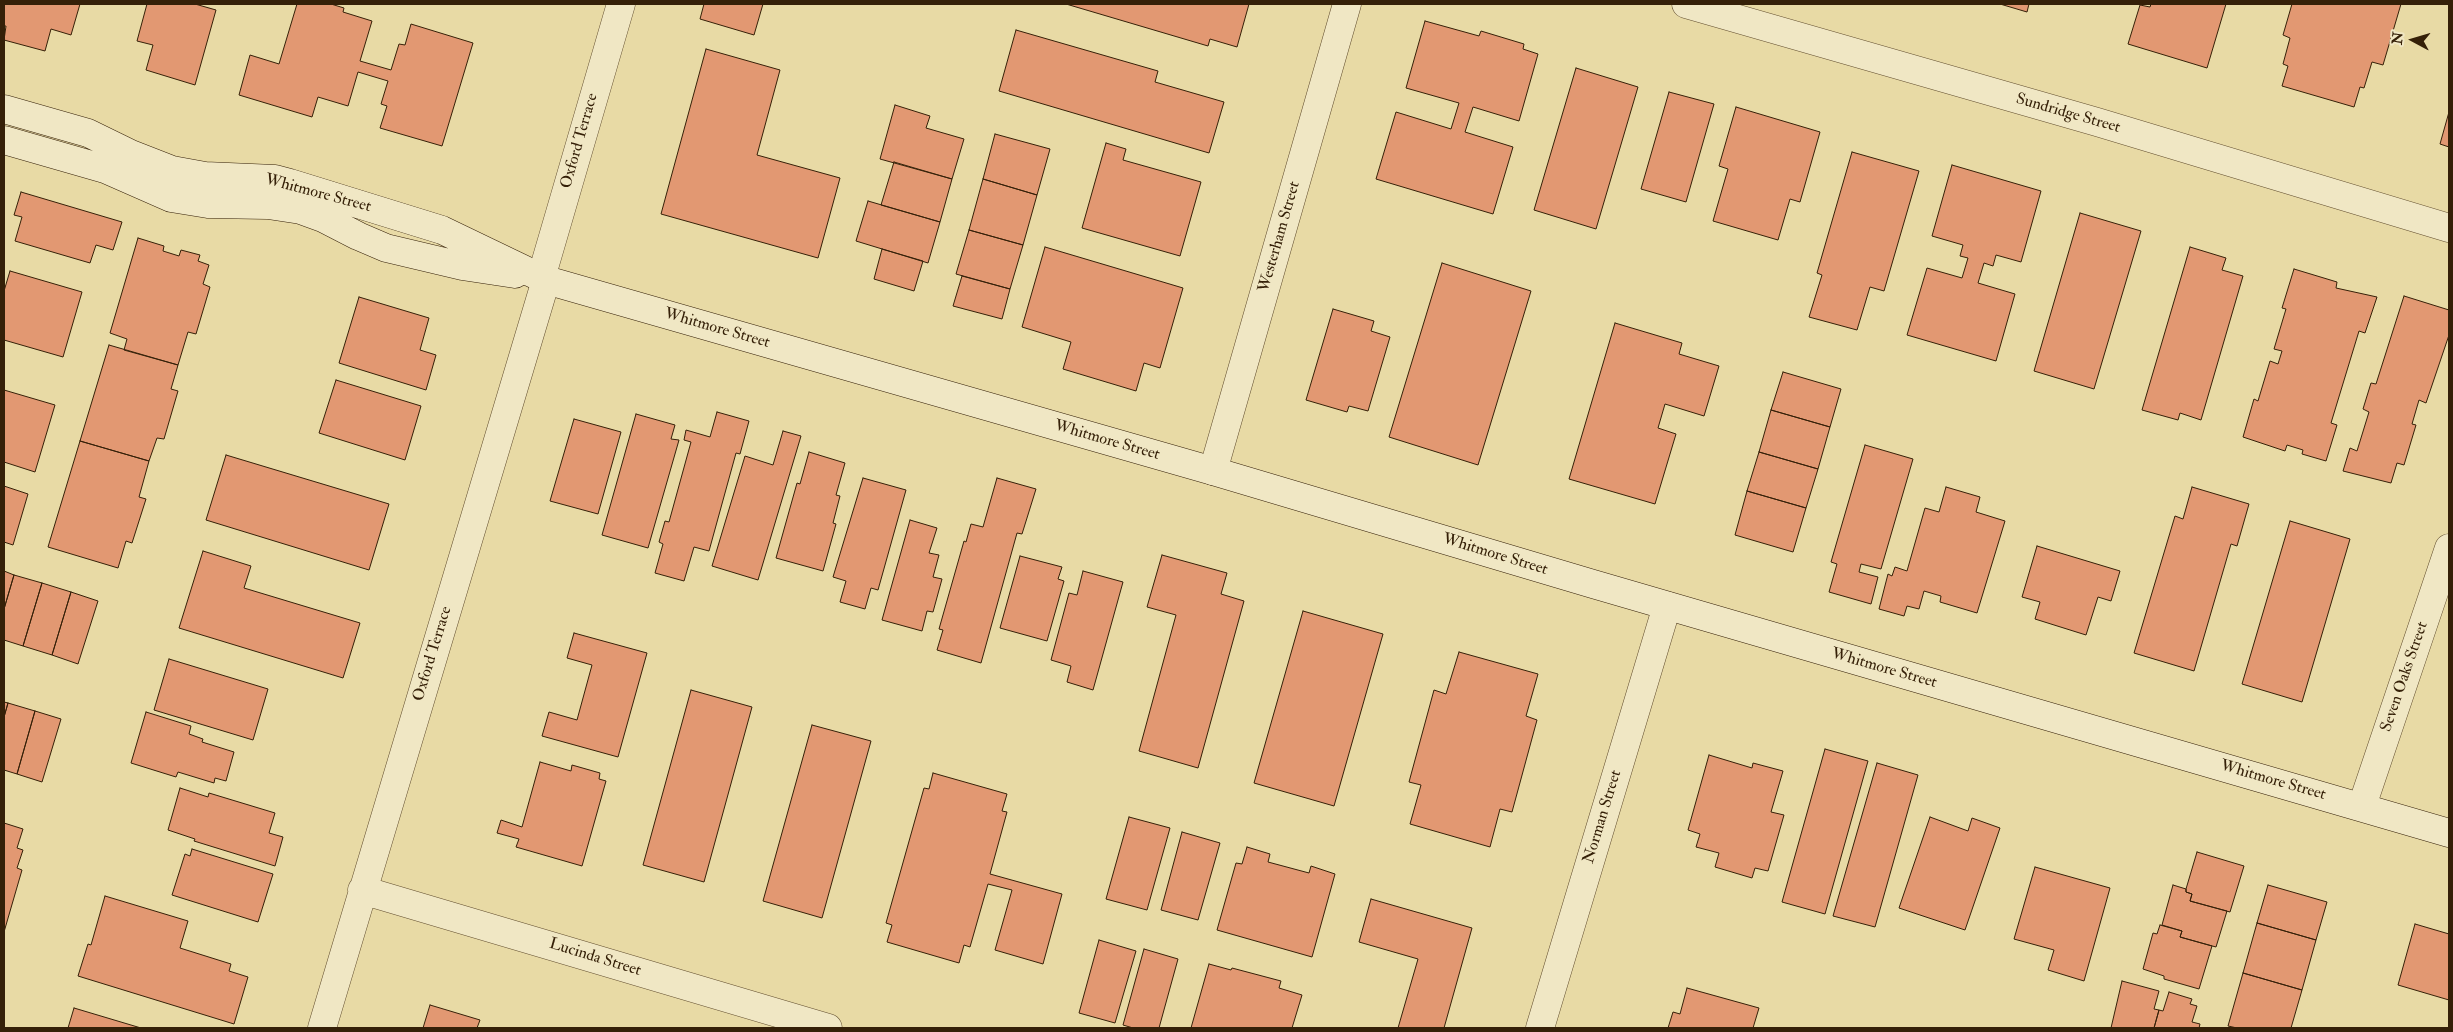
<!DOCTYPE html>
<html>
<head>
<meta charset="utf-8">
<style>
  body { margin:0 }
  #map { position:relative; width:2453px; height:1032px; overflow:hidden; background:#e8daa5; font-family:"IM FELL Double Pica",serif }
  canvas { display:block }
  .frame { position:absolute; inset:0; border:5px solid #352008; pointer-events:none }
  .north { position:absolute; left:2388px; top:15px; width:50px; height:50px; -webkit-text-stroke:4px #f0e7c4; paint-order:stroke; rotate:276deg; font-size:14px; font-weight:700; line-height:20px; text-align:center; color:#352008 }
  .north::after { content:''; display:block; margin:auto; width:18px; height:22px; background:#352008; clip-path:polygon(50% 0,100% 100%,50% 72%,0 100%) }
</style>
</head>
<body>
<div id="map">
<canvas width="2453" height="1032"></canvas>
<div class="frame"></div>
<div class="north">N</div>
</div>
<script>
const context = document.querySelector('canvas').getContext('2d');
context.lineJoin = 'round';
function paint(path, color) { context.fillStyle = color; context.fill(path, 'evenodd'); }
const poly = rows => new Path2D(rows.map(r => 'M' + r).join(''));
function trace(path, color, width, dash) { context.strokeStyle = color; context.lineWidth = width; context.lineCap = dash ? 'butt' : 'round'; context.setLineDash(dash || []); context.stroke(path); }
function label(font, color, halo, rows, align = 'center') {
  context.font = font + ' "IM FELL Double Pica",serif'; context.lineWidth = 5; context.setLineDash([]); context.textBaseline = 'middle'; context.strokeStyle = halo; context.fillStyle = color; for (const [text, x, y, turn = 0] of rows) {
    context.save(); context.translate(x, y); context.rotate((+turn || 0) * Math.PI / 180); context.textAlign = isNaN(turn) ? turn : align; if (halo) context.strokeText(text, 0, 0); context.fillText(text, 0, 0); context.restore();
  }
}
const building = poly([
  [4,4,80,4,71,35,51,29,45,51,4,40,6,26,4,26,4,4],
  [147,4,195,4,216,10,195,85,146,70,153,45,137,41,147,4],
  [297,4,331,4,344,8,343,12,372,21,360,61,391,70,399,44,405,45,411,24,473,43,442,146,380,128,387,106,381,104,388,81,358,72,348,106,318,97,312,117,239,95,250,55,279,64,297,4],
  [704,4,763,4,754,35,700,19,704,4],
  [1066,4,1249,4,1237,47,1210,39,1208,46,1066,4],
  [2000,4,2029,4,2027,12,2000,4],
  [2151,4,2226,4,2207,68,2128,44,2140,5,2150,7,2151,4],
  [2292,4,2401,4,2383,65,2372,62,2364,88,2360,87,2354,107,2282,86,2288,66,2283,64,2290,38,2283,35,2292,4],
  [1425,21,1479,36,1481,31,1524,44,1523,49,1538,54,1519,121,1473,107,1465,132,1513,147,1493,214,1376,179,1396,112,1451,129,1459,103,1406,88,1425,21],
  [1016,30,1158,71,1155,82,1224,102,1209,153,999,91,1016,30],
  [706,49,780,70,757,155,840,178,818,258,661,214,706,49],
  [1576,68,1638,87,1596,229,1534,210,1576,68],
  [1669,92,1714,104,1686,202,1641,189,1669,92],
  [895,105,930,116,926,128,964,139,952,179,880,159,895,105],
  [1736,107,1820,132,1800,202,1790,199,1778,240,1713,221,1728,169,1719,166,1736,107],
  [2449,112,2449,147,2440,144,2449,112],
  [995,134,1050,149,1037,195,983,179,995,134],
  [1106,143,1126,149,1123,160,1201,182,1180,256,1082,228,1106,143],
  [1852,152,1919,171,1884,291,1870,287,1857,330,1809,317,1822,275,1817,273,1852,152],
  [894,162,952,179,940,222,881,205,894,162],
  [1952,165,2041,191,2021,262,1996,255,1993,266,1984,263,1978,283,2015,294,1996,361,1907,335,1927,268,1962,278,1968,258,1960,256,1963,245,1932,236,1952,165],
  [983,179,1037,195,1023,245,969,230,983,179],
  [21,192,122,222,113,250,96,245,90,263,15,241,22,217,14,215,21,192],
  [868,201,940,222,928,263,856,241,868,201],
  [2080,213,2141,231,2094,389,2034,371,2080,213],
  [969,230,1023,245,1010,289,956,274,969,230],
  [138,238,164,246,163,251,179,256,181,250,200,255,198,261,209,265,203,284,210,287,196,334,188,332,178,365,124,350,127,339,110,333,138,238],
  [1045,247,1183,288,1160,368,1144,363,1136,391,1063,369,1071,342,1022,327,1045,247],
  [2190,247,2226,258,2222,270,2243,276,2201,420,2180,413,2178,420,2142,410,2190,247],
  [882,249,923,261,914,291,874,279,882,249],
  [1442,263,1531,291,1478,465,1389,437,1442,263],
  [2294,269,2337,282,2336,288,2377,297,2365,333,2359,331,2331,423,2337,425,2326,461,2302,454,2303,450,2287,445,2285,451,2243,437,2254,399,2258,401,2270,361,2278,364,2282,351,2274,349,2286,309,2282,308,2294,269],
  [10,271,82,292,63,357,4,340,4,291,10,271],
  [962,276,1010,289,1002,319,953,306,962,276],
  [2404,296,2449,310,2449,335,2426,403,2419,400,2412,424,2416,425,2404,465,2397,463,2391,483,2343,471,2350,448,2357,451,2369,412,2363,409,2371,383,2376,384,2404,296],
  [359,297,429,318,420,350,436,355,426,390,339,363,359,297],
  [1333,309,1374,321,1371,331,1390,337,1368,411,1349,406,1347,412,1306,400,1333,309],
  [1615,323,1682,343,1679,354,1719,366,1704,416,1665,404,1658,428,1676,434,1655,504,1569,479,1615,323],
  [109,345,178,365,171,389,178,391,164,439,157,438,149,461,80,441,109,345],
  [1783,372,1841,389,1830,427,1771,410,1783,372],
  [336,380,421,406,405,460,319,433,336,380],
  [4,390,55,405,35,472,4,462,4,390],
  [1771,410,1830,427,1818,469,1759,452,1771,410],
  [717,412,749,421,740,454,736,453,709,551,694,547,684,581,655,573,663,544,659,542,665,521,669,522,691,442,684,440,686,430,710,437,717,412],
  [636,414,675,425,671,439,679,440,648,548,602,535,636,414],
  [574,419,621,432,598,514,550,501,574,419],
  [783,431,801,436,758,580,712,566,745,456,773,465,783,431],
  [80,441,149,461,139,497,146,499,132,543,126,541,118,568,48,547,80,441],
  [1865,445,1913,459,1881,569,1861,564,1859,572,1878,577,1871,604,1829,592,1837,564,1831,562,1865,445],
  [809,452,845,463,836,495,840,496,833,523,836,524,823,571,776,558,797,483,800,484,809,452],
  [1759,452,1818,469,1806,508,1747,491,1759,452],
  [226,455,389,504,369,570,206,520,226,455],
  [863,478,906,490,878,590,871,588,865,609,840,602,846,581,833,577,863,478],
  [997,478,1036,489,1022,534,1017,533,981,663,937,650,943,630,939,629,964,541,966,542,971,524,983,527,997,478],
  [4,486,28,494,13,545,4,542,4,486],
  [1946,487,1980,497,1976,512,2005,521,1977,613,1940,602,1941,596,1924,591,1919,609,1907,606,1904,616,1879,609,1888,574,1892,576,1895,567,1907,571,1925,508,1939,512,1946,487],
  [2192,487,2249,504,2237,546,2231,544,2194,671,2134,653,2175,516,2183,519,2192,487],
  [1747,491,1806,508,1793,552,1735,535,1747,491],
  [910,520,937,528,929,553,939,555,933,577,942,579,933,612,927,611,922,631,882,620,910,520],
  [2290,521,2350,539,2302,702,2242,684,2290,521],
  [2037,546,2120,571,2111,601,2098,597,2086,635,2035,619,2040,602,2022,597,2037,546],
  [203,551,251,566,244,588,360,623,343,678,179,628,203,551],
  [1162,555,1227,573,1221,594,1244,601,1198,768,1139,751,1176,615,1147,607,1162,555],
  [1020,556,1062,567,1058,579,1064,581,1047,641,1000,628,1020,556],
  [4,571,14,575,4,609,4,571],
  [1083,571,1123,582,1093,690,1067,682,1071,666,1051,660,1069,593,1077,595,1083,571],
  [14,575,42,583,23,646,4,640,4,609,14,575],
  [42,583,71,592,52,655,23,646,42,583],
  [71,592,98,601,78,664,52,655,71,592],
  [1303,611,1383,634,1334,806,1254,783,1303,611],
  [574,633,647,653,618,757,542,736,549,712,577,720,592,665,567,658,574,633],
  [1459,652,1538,674,1526,716,1537,720,1512,812,1500,809,1490,847,1410,824,1421,785,1409,782,1434,690,1446,694,1459,652],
  [169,659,268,689,253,740,154,710,169,659],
  [691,690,752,707,704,882,643,865,691,690],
  [4,702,8,703,4,717,4,702],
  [8,703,35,711,17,774,4,770,4,717,8,703],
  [35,711,61,719,42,782,17,774,35,711],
  [146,712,191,726,189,734,203,739,202,742,234,752,226,781,215,778,214,783,178,772,176,777,131,763,146,712],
  [812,725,871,741,822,918,763,901,812,725],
  [1825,749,1868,761,1825,914,1782,902,1825,749],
  [1709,755,1752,768,1753,763,1783,771,1771,812,1784,815,1768,871,1755,868,1752,878,1715,867,1719,853,1696,847,1700,834,1688,830,1709,755],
  [540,762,571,771,572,765,600,773,599,779,606,781,582,866,516,847,519,839,497,833,501,820,522,827,540,762],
  [1877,763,1918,775,1875,927,1833,916,1877,763],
  [933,773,1007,794,1002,811,1007,812,990,874,1062,894,1043,964,995,950,1012,890,988,884,970,947,964,945,959,963,887,942,892,925,886,923,924,788,929,789,933,773],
  [180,788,208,797,209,793,275,813,269,833,283,837,275,866,194,841,195,839,168,830,180,788],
  [1129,817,1170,828,1147,910,1106,899,1129,817],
  [1930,817,1968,831,1972,818,2000,828,1965,930,1899,908,1930,817],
  [4,823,23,829,17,848,23,850,17,868,22,870,4,932,4,823],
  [1182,832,1220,843,1198,920,1161,910,1182,832],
  [1247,847,1270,854,1268,862,1309,873,1311,866,1335,874,1312,957,1217,930,1236,863,1242,864,1247,847],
  [192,849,273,874,258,922,172,895,185,854,190,856,192,849],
  [2197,852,2244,866,2230,912,2190,901,2192,894,2186,892,2186,889,2197,852],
  [2035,867,2110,888,2084,981,2048,970,2054,950,2014,939,2035,867],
  [2173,885,2186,889,2186,892,2192,894,2190,901,2227,911,2216,947,2180,937,2182,931,2162,925,2173,885],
  [2268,885,2327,902,2316,940,2257,923,2268,885],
  [105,896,188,921,180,948,231,964,229,971,248,977,234,1024,78,976,88,944,91,945,105,896],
  [1371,899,1472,928,1444,1028,1398,1028,1418,959,1359,942,1371,899],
  [2257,923,2316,940,2302,990,2243,973,2257,923],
  [2415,924,2449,934,2449,1000,2398,985,2415,924],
  [2160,925,2182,931,2180,937,2212,946,2199,989,2164,979,2164,976,2143,969,2153,933,2157,934,2160,925],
  [1099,940,1136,951,1115,1023,1079,1013,1099,940],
  [1144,949,1178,959,1159,1028,1133,1028,1123,1025,1144,949],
  [1209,964,1231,970,1232,968,1281,981,1279,988,1302,995,1292,1028,1191,1028,1209,964],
  [2243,973,2302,990,2291,1028,2237,1028,2228,1026,2243,973],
  [2122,981,2159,991,2154,1009,2159,1010,2154,1028,2111,1028,2122,981],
  [1687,988,1759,1008,1753,1028,1668,1028,1673,1012,1680,1014,1687,988],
  [2169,992,2192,999,2190,1004,2197,1006,2192,1022,2200,1024,2199,1028,2154,1028,2159,1010,2163,1011,2169,992],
  [430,1005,480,1020,477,1028,423,1028,430,1005],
  [74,1008,141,1028,68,1028,74,1008]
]);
paint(building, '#e29872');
trace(building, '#352008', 1);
const street = poly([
  [1686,4,2097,122,2449,228],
  [541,278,621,4],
  [1213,471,1347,4],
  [2362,806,2449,548],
  [362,890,828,1028],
  [322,1028,546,280],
  [1540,1028,1667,606]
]);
const secondary = poly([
  [4,109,88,133,131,154,172,170,205,176,275,179,290,183,442,230,546,280,1213,471,1593,584,2449,833],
  [4,140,105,169,171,198,208,204,268,205,301,210,323,218,358,236,386,248,462,266,515,274]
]);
trace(street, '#624e2f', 29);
trace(secondary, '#352008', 29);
trace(street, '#f0e7c4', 28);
trace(secondary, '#f0e7c4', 28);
label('16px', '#352008', '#f0e7c4', [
  ["Sundridge Street",2068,114,16],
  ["Oxford Terrace",580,141,-74],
  ["Whitmore Street",318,194,15],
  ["Westerham Street",1280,237,-74],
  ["Whitmore Street",717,329,16],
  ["Whitmore Street",1107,441,16],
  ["Whitmore Street",1495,555,17],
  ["Oxford Terrace",433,654,-73],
  ["Whitmore Street",1884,669,16],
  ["Seven Oaks Street",2405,677,-71],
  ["Whitmore Street",2273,781,16],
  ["Norman Street",1603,817,-73],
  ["Lucinda Street",595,958,17]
]);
</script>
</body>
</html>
